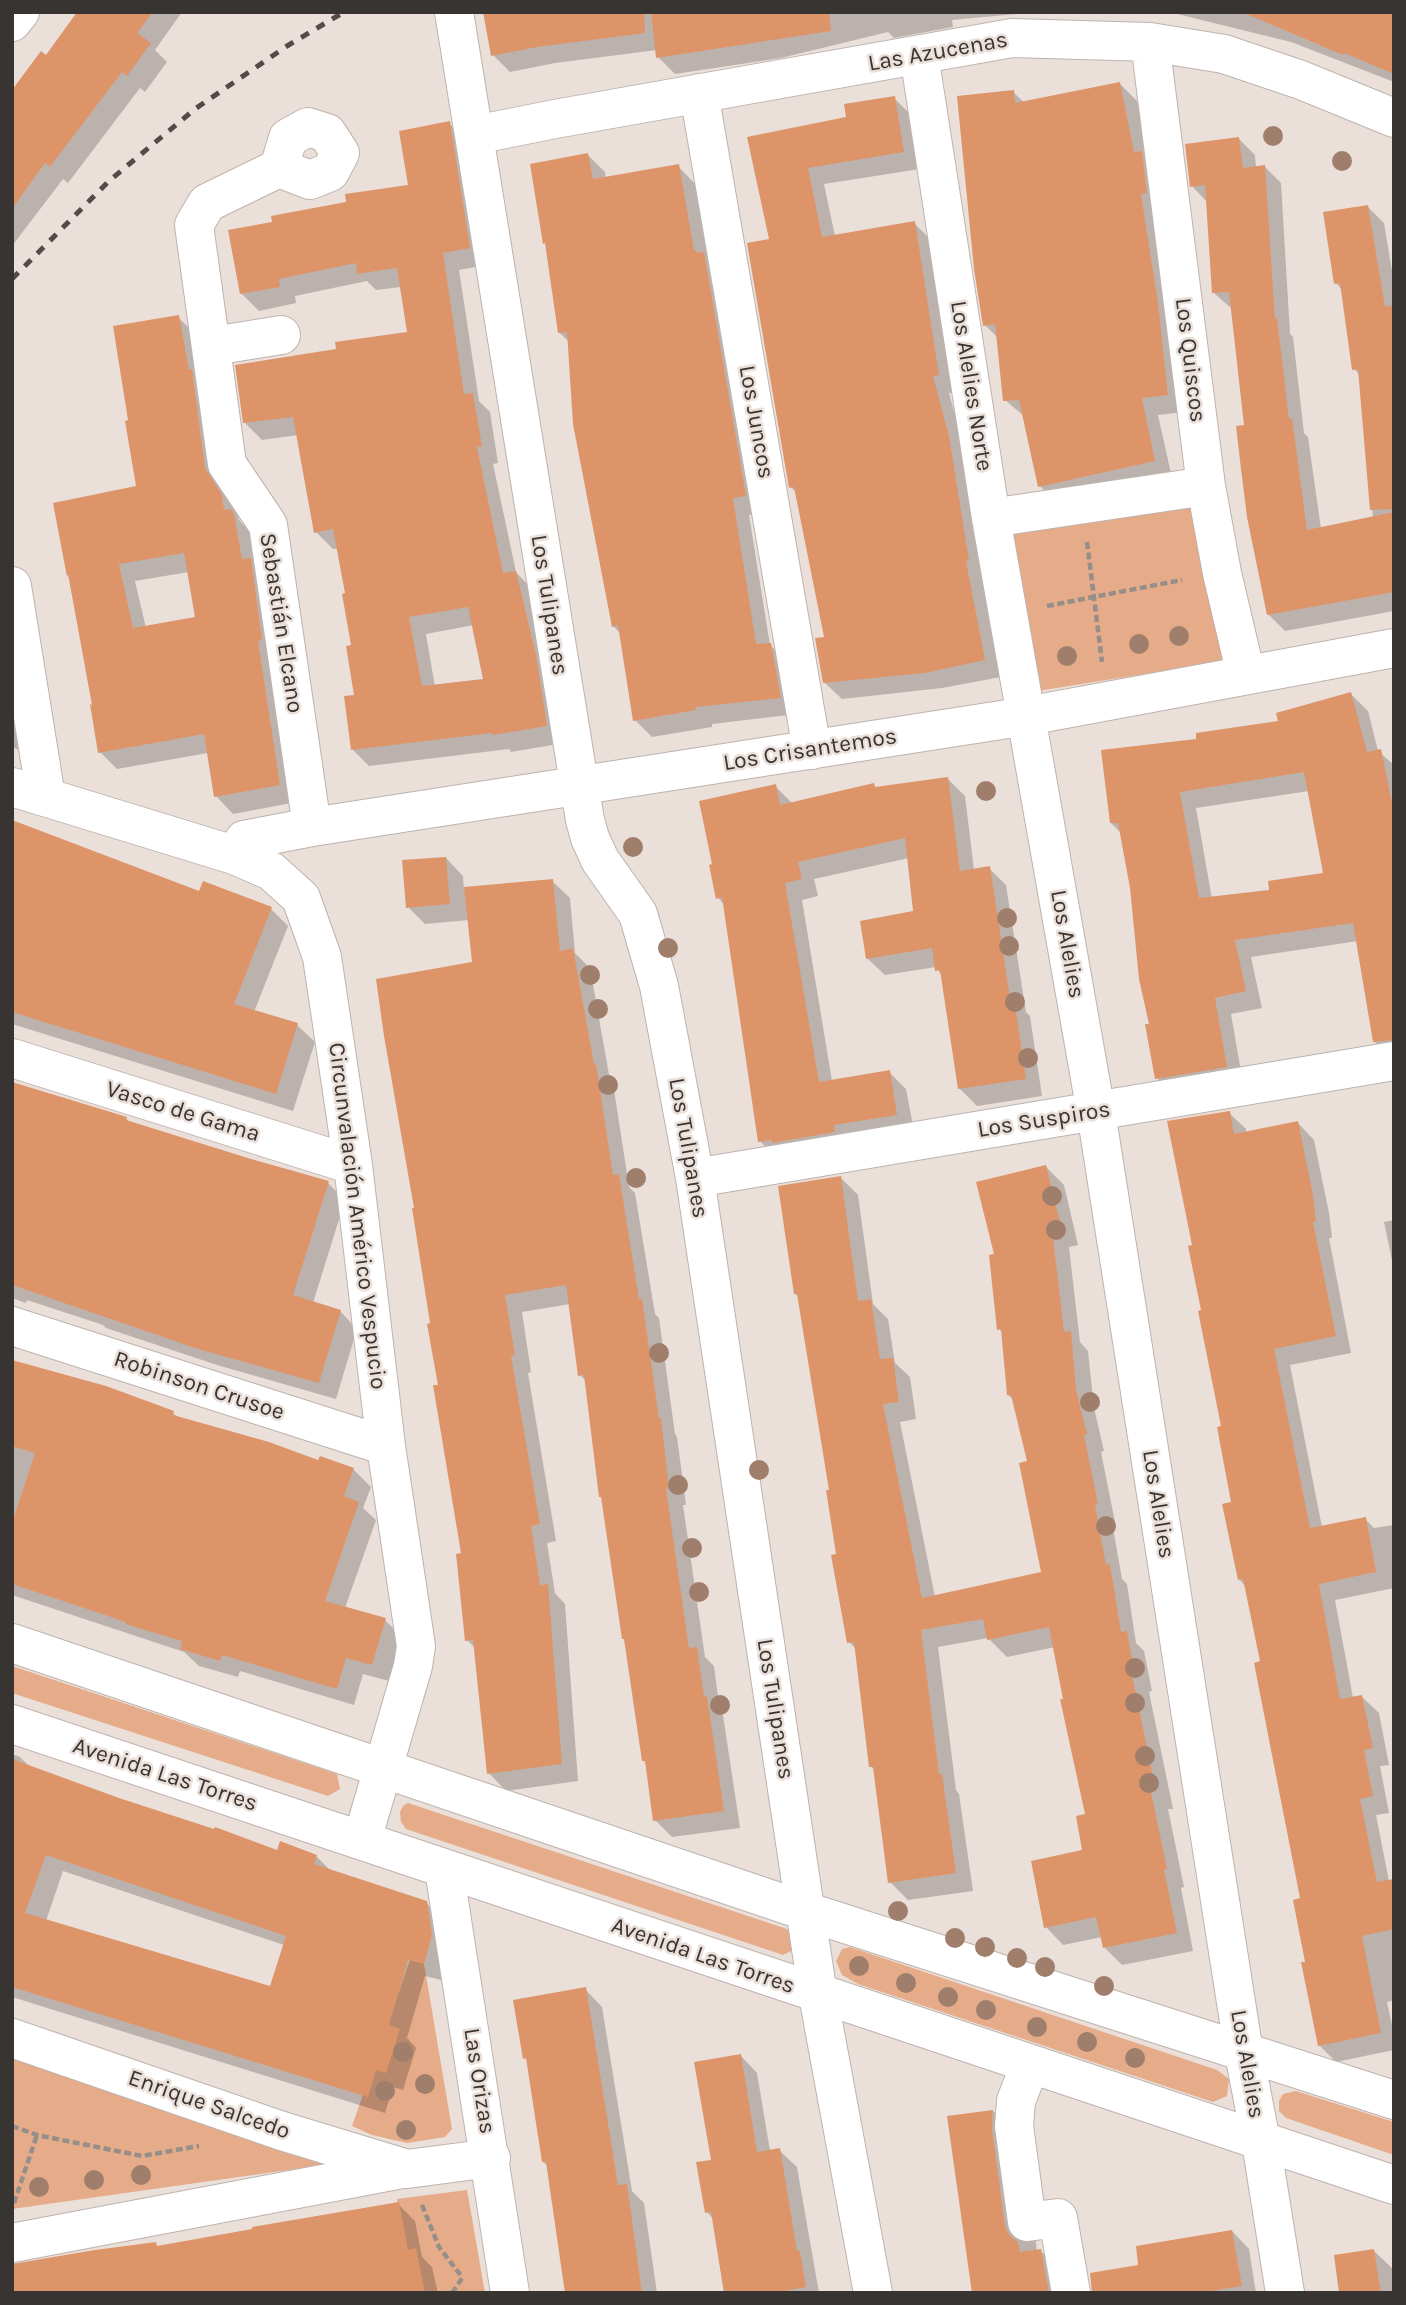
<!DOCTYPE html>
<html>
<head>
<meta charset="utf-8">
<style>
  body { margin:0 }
  #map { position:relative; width:1406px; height:2305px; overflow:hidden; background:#ebdfd9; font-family:Karla,sans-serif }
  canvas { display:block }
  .frame { position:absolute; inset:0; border:14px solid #383431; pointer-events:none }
</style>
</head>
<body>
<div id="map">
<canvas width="1406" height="2305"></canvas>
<div class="frame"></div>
</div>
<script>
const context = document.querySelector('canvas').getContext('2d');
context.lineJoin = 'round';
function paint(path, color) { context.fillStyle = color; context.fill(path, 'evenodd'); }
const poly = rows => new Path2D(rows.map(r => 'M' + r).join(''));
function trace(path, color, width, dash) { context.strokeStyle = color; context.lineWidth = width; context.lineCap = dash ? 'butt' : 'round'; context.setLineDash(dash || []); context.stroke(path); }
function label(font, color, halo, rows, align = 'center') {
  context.font = font + ' Karla,sans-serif'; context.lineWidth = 5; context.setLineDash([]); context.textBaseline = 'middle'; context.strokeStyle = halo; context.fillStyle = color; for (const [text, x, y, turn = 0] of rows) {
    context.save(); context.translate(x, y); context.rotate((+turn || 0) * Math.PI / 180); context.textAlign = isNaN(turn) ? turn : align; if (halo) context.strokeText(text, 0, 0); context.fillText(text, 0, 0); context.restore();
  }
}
paint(poly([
  [1201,506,1226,661,1031,692,1005,535],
  [12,1666,337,1774,340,1789,328,1796,12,1693],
  [408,1803,784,1928,791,1931,793,1950,783,1955,406,1829,401,1822,400,1812,403,1806],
  [419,1934,452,2129,445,2137,407,2143,372,2135,352,2126],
  [850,1947,1217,2070,1229,2079,1227,2096,1213,2102,858,1984,842,1975,836,1961,842,1949],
  [12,2055,345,2162,12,2209],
  [1296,2091,1394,2122,1394,2155,1286,2118,1279,2111,1279,2101,1283,2094],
  [467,2190,485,2293,411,2293,397,2199]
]), '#e6ab89');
paint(poly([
  [79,12,182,12,155,50,167,62,145,92,140,88,68,183,63,179,12,246,12,92,46,58],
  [502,12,1038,12,952,20,953,27,894,38,888,32,781,58,675,74,658,57,657,50,555,63,510,72,493,55],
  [1169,12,1394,12,1394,82,1291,42],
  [1120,84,1137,101,1149,160,1185,412,1158,415,1172,478,1057,504,1040,486,1025,417,1005,400,999,339,985,325,1013,92,1025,103],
  [894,98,911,115,920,169,824,184,835,236,914,223,931,240,956,392,949,393,966,455,986,577,982,578,1001,677,942,688,842,699,824,682,826,639,797,494,791,487,771,240,749,139,848,118],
  [449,123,466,141,486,265,459,270,479,401,490,412,498,463,493,464,516,572,533,590,564,743,511,752,509,749,369,766,352,749,357,696,353,646,347,595,339,548,333,549,316,532,298,435,262,440,245,423,338,351,409,333,401,287,376,290,367,281,295,296,296,303,259,311,242,294,274,223,410,186],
  [474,625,485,680,435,687,426,634],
  [1238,138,1255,155,1256,168,1265,167,1281,183,1290,334,1293,337,1304,433,1308,437,1321,529,1373,518,1360,375,1354,369,1343,291,1336,283,1368,207,1384,223,1394,283,1394,611,1285,631,1268,614,1232,309,1214,293,1207,202,1192,186],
  [588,155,605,172,606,179,678,166,695,184,762,512,749,515,770,645,788,662,797,714,712,724,712,727,652,737,635,720,621,634,613,626,570,343,559,332,547,245,545,243],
  [178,317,195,334,239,520,251,533,297,802,233,814,216,796,208,753,117,769,100,752,94,708,71,578,138,488,130,422],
  [189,572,197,618,146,628,135,581],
  [12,681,19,750,12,747],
  [1351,694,1368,711,1378,751,1394,765,1394,1056,1390,1057,1373,1040,1358,941,1251,957,1262,1008,1231,1014,1243,1083,1174,1095,1157,1078,1132,888,1121,833,1111,823,1198,741,1280,722],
  [1309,791,1325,874,1271,892,1212,899,1196,808],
  [948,779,965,796,974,870,989,868,1006,885,1026,1012,1030,1016,1042,1096,977,1106,959,1088,942,976,936,967,885,975,867,958,915,913,909,858,814,879,818,896,802,900,832,1081,889,1072,906,1089,914,1131,777,1159,760,1141,724,904,718,898,775,786,793,804,873,785,877,788],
  [12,830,200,893,271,909,288,926,254,1012,297,1025,315,1042,293,1111,12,1024],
  [446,858,463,876,464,889,552,881,570,898,575,953,590,968,610,1080,613,1083,629,1187,635,1193,655,1314,659,1318,675,1434,677,1437,686,1505,683,1505,705,1657,714,1666,720,1712,723,1715,740,1828,672,1837,655,1820,647,1764,643,1760,627,1642,623,1638,586,1381,580,1375,570,1304,522,1312,531,1372,528,1373,556,1541,547,1543,555,1593,565,1604,578,1781,506,1791,489,1773,475,1648,467,1640,463,1555,432,1325,474,964,469,920,425,924,408,907],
  [12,1084,126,1118,130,1123,328,1183,345,1200,313,1303,340,1311,357,1329,336,1399,217,1365,106,1328,103,1325,27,1300,26,1303,12,1298],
  [1229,1113,1246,1129,1246,1133,1298,1123,1314,1140,1329,1213,1332,1238,1329,1238,1351,1353,1290,1365,1322,1527,1365,1519,1374,1528,1394,1525,1394,1588,1335,1600,1353,1698,1362,1697,1379,1713,1389,1765,1380,1766,1389,1813,1376,1815,1389,1881,1394,1881,1394,2000,1387,2002,1394,2034,1394,2050,1336,2062,1319,2045,1307,1963,1302,1900,1262,1663,1246,1587,1239,1579,1233,1504,1224,1427,1194,1247],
  [1046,1167,1064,1185,1078,1245,1069,1247,1080,1342,1088,1351,1094,1408,1104,1451,1101,1452,1115,1522,1112,1522,1122,1579,1127,1584,1136,1643,1144,1651,1152,1691,1149,1692,1173,1809,1168,1809,1184,1887,1181,1888,1193,1951,1122,1965,1104,1947,1102,1937,1063,1945,1046,1927,1084,1852,1087,1815,1055,1647,1007,1657,988,1638,938,1647,956,1790,959,1794,973,1891,908,1900,890,1882,875,1771,871,1766,857,1650,849,1642,831,1491,800,1298,795,1294,841,1178,858,1195,873,1304,888,1319,895,1363,910,1377,916,1419,900,1422,935,1597,1043,1573,1029,1463,1014,1400,1008,1395,1003,1333,999,1329,996,1256],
  [1394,1220,1394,1270,1384,1222],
  [12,1361,173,1413,179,1418,319,1462,353,1469,371,1487,363,1508,376,1520,345,1608,385,1620,402,1637,389,1681,363,1674,354,1705,240,1671,238,1677,199,1666,184,1652,12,1595],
  [12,1754,20,1757,31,1768,118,1800,278,1852,316,1856,332,1872,426,1903,444,1920,449,1953,441,1980,425,1976,407,2038,416,2048,403,2090,393,2087,385,2113,12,1997],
  [63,1871,284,1945,271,1989,46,1921],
  [585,1989,602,2007,632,2191,644,2203,657,2293,570,2293,549,2167,543,2162,529,2062,525,2058],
  [740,2055,757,2073,770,2151,779,2150,797,2167,819,2293,726,2293,714,2220,707,2212,713,2161],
  [993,2111,1026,2145,1025,2163,1037,2251,1041,2251,1074,2284,1075,2293,974,2293],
  [398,2204,415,2221,422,2257,432,2267,438,2293,12,2293,155,2244,159,2248],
  [1232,2231,1249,2249,1256,2293,1116,2293,1140,2266],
  [1374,2251,1394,2270,1394,2293,1341,2293]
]), '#0003');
paint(poly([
  [77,12,153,12,137,33,151,43,127,76,122,72,50,167,45,163,12,209,12,90,41,51,46,55],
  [483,12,644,12,645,33,537,47,491,56],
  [651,12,829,12,831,31,656,58],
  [1242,12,1394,12,1394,74,1344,53,1343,55],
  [1120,82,1134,152,1142,151,1147,193,1141,194,1158,303,1168,395,1142,398,1155,461,1038,487,1019,400,1003,401,995,324,983,326,974,269,957,96,1014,90,1015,103],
  [895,96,904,152,808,168,822,237,915,221,939,375,933,376,949,436,969,560,966,561,985,660,925,673,823,683,815,638,824,637,794,487,789,488,747,243,769,239,747,137,846,117,844,104],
  [450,121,470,248,443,253,464,394,473,393,482,446,477,447,503,573,516,571,536,655,547,726,493,735,492,733,351,750,344,696,354,695,346,646,351,645,342,594,345,593,333,529,314,533,293,417,243,423,235,365,336,349,335,342,407,332,397,268,357,274,356,263,279,279,280,287,240,294,228,230,272,222,271,216,346,202,345,194,408,185,399,131],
  [468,607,483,679,422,686,409,617],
  [1239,137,1243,168,1265,165,1275,319,1277,318,1289,419,1292,418,1307,530,1394,512,1394,592,1267,615,1247,517,1241,469,1236,426,1244,425,1229,292,1212,293,1205,185,1190,187,1185,144],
  [588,153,593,179,679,164,694,250,696,250,697,253,704,252,746,496,733,498,756,644,771,643,781,698,696,707,696,710,633,721,618,625,612,627,573,424,567,332,558,333,545,243,543,244,530,164],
  [1368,205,1385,307,1394,305,1394,509,1370,510,1358,369,1352,370,1340,283,1334,284,1323,212],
  [179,315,189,370,192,369,205,468,222,495,224,510,231,509,234,514,242,559,251,558,262,640,258,641,280,785,214,797,204,734,98,753,90,704,92,705,68,574,67,577,53,503,136,486,125,421,128,420,113,326],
  [184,553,195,617,133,628,119,564],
  [1351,692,1367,752,1381,749,1394,813,1394,1040,1373,1042,1353,923,1235,940,1246,991,1215,998,1227,1067,1155,1079,1145,1024,1149,1024,1139,979,1130,888,1118,823,1110,823,1101,750,1196,739,1196,733,1278,721,1276,713],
  [1304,772,1323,873,1268,881,1269,890,1199,898,1180,792],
  [948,777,960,871,990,866,1010,998,1014,997,1026,1079,958,1089,940,970,935,971,932,948,866,959,860,921,913,911,905,838,798,862,802,879,785,883,819,1082,890,1070,897,1115,834,1125,835,1132,772,1143,772,1140,758,1142,722,897,716,899,709,865,712,864,699,801,776,784,780,805,874,783,875,787],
  [12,820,199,891,203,881,272,907,234,1004,298,1023,276,1094,12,1012],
  [446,857,450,904,406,908,402,860],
  [553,879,560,951,573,948,594,1064,596,1064,613,1175,619,1174,639,1299,642,1299,659,1418,661,1418,669,1488,666,1489,689,1648,697,1647,704,1696,707,1696,724,1811,653,1821,645,1761,642,1761,624,1639,622,1639,601,1497,599,1497,584,1375,578,1376,566,1285,505,1295,515,1355,511,1356,540,1524,531,1526,540,1585,548,1584,562,1764,487,1774,473,1640,465,1641,456,1554,461,1553,433,1385,438,1385,427,1324,430,1323,412,1208,414,1208,384,1036,376,979,472,962,464,887],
  [12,1082,127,1117,126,1120,251,1159,329,1181,293,1295,341,1310,319,1383,198,1349,12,1285],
  [1230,1111,1234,1134,1298,1121,1313,1195,1316,1222,1313,1222,1336,1336,1274,1349,1310,1528,1366,1517,1376,1572,1319,1584,1340,1699,1362,1695,1373,1748,1364,1750,1373,1796,1360,1799,1377,1882,1394,1879,1394,1929,1362,1936,1381,2033,1318,2046,1301,1962,1305,1962,1293,1900,1300,1898,1254,1663,1260,1661,1243,1579,1238,1580,1222,1504,1231,1502,1217,1427,1221,1426,1198,1311,1201,1310,1188,1246,1192,1245,1167,1121],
  [1046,1165,1061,1227,1052,1229,1064,1332,1071,1331,1076,1389,1087,1434,1084,1435,1098,1504,1095,1505,1106,1565,1110,1564,1121,1632,1127,1631,1135,1674,1132,1675,1156,1791,1151,1792,1167,1869,1164,1870,1177,1933,1103,1948,1096,1917,1044,1928,1031,1861,1082,1850,1076,1816,1085,1814,1060,1699,1063,1699,1049,1627,987,1640,983,1619,921,1630,939,1774,942,1774,956,1873,888,1883,873,1767,869,1767,854,1642,847,1643,831,1555,836,1554,826,1490,829,1490,797,1294,794,1294,778,1186,841,1176,858,1301,871,1299,880,1359,893,1358,899,1402,883,1404,922,1598,1041,1572,1019,1463,1027,1461,1011,1395,1007,1395,1001,1329,997,1330,989,1255,994,1254,976,1182],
  [12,1360,106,1386,174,1411,173,1415,269,1442,318,1460,320,1456,354,1468,344,1496,359,1502,325,1601,386,1618,372,1665,346,1658,337,1689,222,1655,220,1661,180,1649,182,1641,125,1624,126,1622,12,1584,12,1523,35,1453,12,1446],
  [12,1759,119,1798,214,1829,215,1827,277,1850,280,1841,317,1855,314,1864,427,1901,432,1935,424,1964,408,1960,389,2025,400,2029,386,2073,376,2070,368,2097,12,1987],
  [46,1855,286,1936,270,1986,25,1913],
  [586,1987,618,2185,627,2184,642,2293,565,2293,546,2162,542,2162,526,2058,523,2059,513,2000],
  [741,2054,757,2152,780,2148,797,2251,800,2251,806,2287,774,2293,724,2293,711,2212,705,2213,696,2162,711,2160,694,2062],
  [993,2110,992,2129,1005,2226,1010,2236,1018,2242,1020,2252,1041,2249,1049,2293,972,2293,947,2116],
  [399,2202,408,2250,416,2248,425,2293,12,2293,12,2264,95,2250,156,2242,157,2246,252,2229,252,2227],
  [1232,2230,1242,2286,1199,2293,1092,2293,1090,2273,1138,2265,1136,2246],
  [1374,2249,1381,2293,1339,2293,1334,2255]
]), '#dd9469');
const minor = poly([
  [454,12,585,820,590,838,600,860,638,914,643,931,659,986,695,1178,818,1995,873,2293],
  [12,22,20,12],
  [1150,42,1206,486,1222,573,1246,675],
  [919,55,991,518,1096,1112,1244,2053,1261,2142,1285,2293],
  [699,93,812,750],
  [475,135,555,119,1012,38,1150,42,1224,54,1301,80,1394,118],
  [279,168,288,138,308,127,327,133,340,153,330,172,310,180,279,168,207,203,194,225,227,464,268,525,312,827],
  [213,346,281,335],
  [991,518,1206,486],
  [12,586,46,797],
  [12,787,234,855,271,871,301,898,322,957,353,1165,386,1446,416,1646,413,1666,362,1840],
  [234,855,244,840,312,827,1027,716,1394,648],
  [12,1058,353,1165],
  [695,1178,1394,1061],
  [12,1326,386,1446],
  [12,1643,805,1911,1394,2100],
  [12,1724,1394,2185],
  [444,1869,510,2293],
  [12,2038,282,2131,407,2169,491,2158],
  [1030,2065,1016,2101,1014,2126,1027,2222,1058,2218,1071,2293],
  [12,2243,402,2169]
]);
trace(minor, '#beb3ad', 40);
trace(poly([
  [1087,542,1102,662],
  [1047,606,1182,580],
  [12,2126,37,2135,142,2156,199,2146],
  [14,2203,37,2135],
  [422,2205,439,2247,462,2277],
  [452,2293,463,2277]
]), '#968e89', 4.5, [7, 3.5]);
trace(minor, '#fff', 38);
trace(poly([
  [12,279,109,181,195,109,287,46,344,12]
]), '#514c49', 5, [9, 9]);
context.fillStyle = '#9f7f6b';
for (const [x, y] of [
  [1273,136],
  [1342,161],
  [1179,636],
  [1139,644],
  [1067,656],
  [986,791],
  [633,847],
  [1007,918],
  [1009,946],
  [668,948],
  [590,975],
  [1015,1002],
  [598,1009],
  [1028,1058],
  [608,1085],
  [636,1178],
  [1052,1196],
  [1056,1230],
  [659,1353],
  [1090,1402],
  [759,1470],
  [678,1485],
  [1106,1526],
  [692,1548],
  [699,1592],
  [1135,1668],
  [1135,1703],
  [720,1705],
  [1145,1756],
  [1149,1783],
  [898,1911],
  [955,1938],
  [985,1947],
  [1017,1958],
  [859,1966],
  [1045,1967],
  [906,1983],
  [1104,1986],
  [948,1997],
  [986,2010],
  [1037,2027],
  [1087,2042],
  [403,2052],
  [1135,2058],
  [425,2084],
  [385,2091],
  [406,2130],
  [141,2175],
  [94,2180],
  [39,2187]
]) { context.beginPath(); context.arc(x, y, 10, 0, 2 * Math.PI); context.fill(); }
label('23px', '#383431', '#ebdfd9', [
  ["Las Azucenas",938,52,-10],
  ["Los Quiscos",1190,360,83],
  ["Los Alelies Norte",971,386,81],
  ["Los Juncos",756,422,80],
  ["Los Tulipanes",549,605,81],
  ["Sebastián Elcano",281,623,81],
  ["Los Crisantemos",810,750,-9],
  ["Los Alelies",1067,944,80],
  ["Vasco de Gama",183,1112,17],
  ["Los Suspiros",1044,1120,-9],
  ["Los Tulipanes",688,1148,80],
  ["Circunvalación Américo Vespucio",357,1216,83],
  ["Robinson Crusoe",199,1386,18],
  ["Los Alelies",1158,1504,81],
  ["Los Tulipanes",775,1709,81],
  ["Avenida Las Torres",165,1775,18],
  ["Avenida Las Torres",703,1956,19],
  ["Los Alelies",1247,2064,80],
  ["Las Orizas",479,2081,81],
  ["Enrique Salcedo",209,2105,19]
]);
</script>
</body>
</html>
